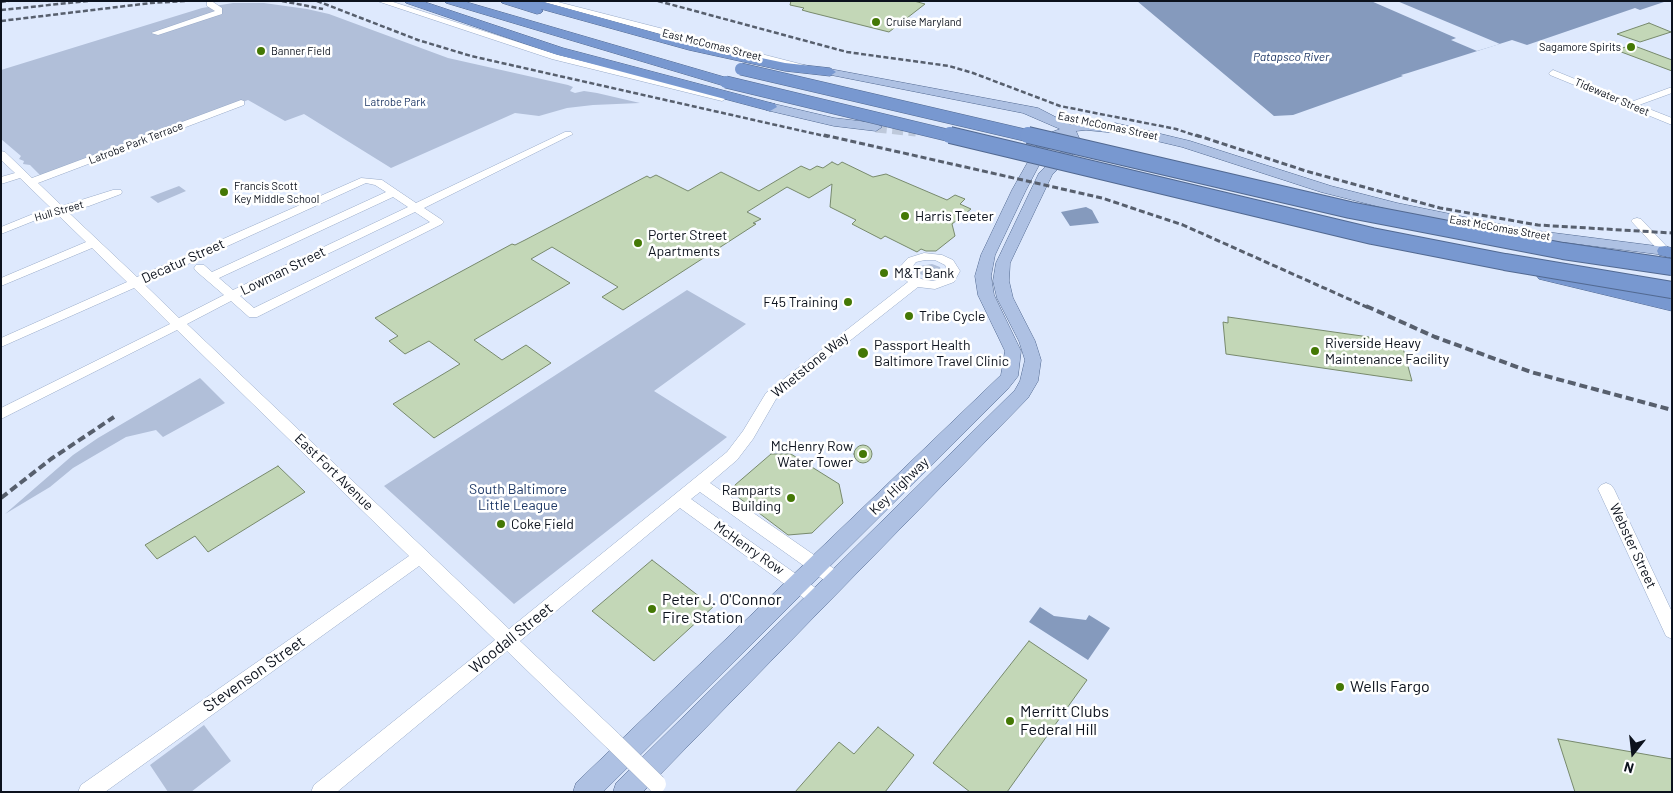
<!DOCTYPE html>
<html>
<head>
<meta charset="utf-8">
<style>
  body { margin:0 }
  #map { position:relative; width:1673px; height:793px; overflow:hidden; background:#dee9fd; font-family:Barlow,sans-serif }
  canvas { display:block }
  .frame { position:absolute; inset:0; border:2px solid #0c121d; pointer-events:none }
  .north { position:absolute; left:1608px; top:728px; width:50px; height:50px; -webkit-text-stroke:4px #fff; paint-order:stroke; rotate:196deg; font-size:14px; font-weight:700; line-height:20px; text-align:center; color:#0c121d }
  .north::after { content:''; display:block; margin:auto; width:18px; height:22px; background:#0c121d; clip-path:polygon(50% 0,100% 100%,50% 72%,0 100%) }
</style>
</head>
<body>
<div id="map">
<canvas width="1673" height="793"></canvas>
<div class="frame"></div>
<div class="north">N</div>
</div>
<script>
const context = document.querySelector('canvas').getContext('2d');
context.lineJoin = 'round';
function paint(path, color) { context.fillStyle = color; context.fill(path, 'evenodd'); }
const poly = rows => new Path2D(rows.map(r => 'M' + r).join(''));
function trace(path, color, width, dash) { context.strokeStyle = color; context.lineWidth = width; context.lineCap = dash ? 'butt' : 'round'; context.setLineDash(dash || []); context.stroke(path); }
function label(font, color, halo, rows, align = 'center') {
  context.font = font + ' Barlow,sans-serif'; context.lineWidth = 5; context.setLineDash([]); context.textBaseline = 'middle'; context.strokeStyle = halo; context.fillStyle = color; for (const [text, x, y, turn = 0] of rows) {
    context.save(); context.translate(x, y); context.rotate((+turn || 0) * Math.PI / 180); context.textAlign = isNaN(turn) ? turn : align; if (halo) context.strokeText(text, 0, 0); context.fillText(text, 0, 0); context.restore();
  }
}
paint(poly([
  [233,3,264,3,307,9,329,14,448,58,568,85,573,87,570,91,575,93,584,91,597,93,640,103,593,105,567,108,539,116,515,113,391,168,304,114,285,121,248,100,41,176,30,165,23,164,24,161,19,159,21,156,1,139,1,70,202,8],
  [179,186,186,191,158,203,150,197],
  [932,264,940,267,941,271,939,275,928,277,920,274,918,270,920,266],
  [687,290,746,324,654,391,727,437,514,604,384,486],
  [200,378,225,403,163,437,156,430,126,437,73,468,50,487,5,514,73,455,98,438],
  [204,725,231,761,191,792,168,792,150,765]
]), '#b1bfd9');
paint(poly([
  [1137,1,1661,1,1664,2,1640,10,1635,8,1527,45,1512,40,1408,73,1401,75,1403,76,1293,115,1274,116],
  [1086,207,1092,210,1099,223,1070,226,1061,212],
  [1040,607,1054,616,1086,620,1089,615,1110,628,1088,660,1029,622]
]), '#859abd');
paint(poly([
  [1371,1,1397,1,1500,44,1477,51,1451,40,1456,38]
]), '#dee9fd');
const building = poly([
  [791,1,914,1,925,4,889,32,809,12,802,10,804,8,790,5,791,1],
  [1649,23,1671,32,1640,42,1617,34,1649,23],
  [1632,45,1672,60,1672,71,1616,50,1632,45],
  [832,162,838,165,842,162,873,177,886,174,947,200,955,195,965,199,960,204,971,209,952,224,955,236,936,251,926,251,921,249,917,252,885,236,881,239,852,224,856,220,830,207,832,184,809,198,787,187,747,212,761,219,753,223,756,224,623,310,602,297,618,287,552,247,531,259,570,283,474,340,502,360,526,345,551,363,434,438,393,404,460,364,429,341,405,354,389,341,398,336,375,318,512,244,515,245,525,240,647,176,650,178,656,175,688,191,721,172,759,191,801,166,810,170,817,166,823,168,832,162],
  [1228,317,1369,337,1371,344,1403,348,1412,381,1226,354,1223,322,1228,323,1228,317],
  '854 454a9 9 0 1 1 18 0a9 9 0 1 1-18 0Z',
  [771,454,791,454,839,484,843,503,812,533,788,535,734,494,735,485,771,454],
  [278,466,305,492,208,552,195,536,157,559,145,545,278,466],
  [652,560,713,607,654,661,592,611,652,560],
  [1029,641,1087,680,1007,792,970,792,933,763,1029,641],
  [878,727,914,755,885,792,795,792,839,742,854,754,878,727],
  [1558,739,1672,759,1672,792,1575,792,1558,739]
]);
paint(building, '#c3d7b7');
trace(building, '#77896c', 1);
trace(poly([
  [876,127,916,131]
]), '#bec9db', 11, [11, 5.5]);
const minor = poly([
  [377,1,390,1,558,55,725,96,727,98,722,101,552,59,377,1],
  [540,1,554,1,812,67,808,70,715,49,540,1],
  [207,2,213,2,222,8,222,14,158,35,151,33,215,11,207,6,207,2],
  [1553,70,1631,102,1672,87,1672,93,1639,105,1672,118,1672,125,1550,75,1549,73,1553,70],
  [241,100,244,101,244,105,38,183,62,206,113,190,121,190,122,192,121,194,89,206,68,212,137,277,361,178,382,180,416,203,565,132,571,132,573,134,424,208,442,220,444,222,442,224,257,317,249,317,231,301,187,324,509,629,727,452,743,431,766,393,908,282,901,276,900,267,908,258,924,253,942,255,953,260,960,271,954,282,935,289,918,287,776,399,753,439,737,460,710,483,843,575,845,580,843,585,837,587,831,585,700,492,691,499,824,594,826,599,824,604,818,606,812,604,680,508,520,641,620,735,622,741,620,747,613,750,606,747,507,651,337,792,311,792,314,785,495,640,419,566,105,792,78,792,81,785,409,556,177,330,1,419,1,408,170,324,134,288,1,347,1,338,127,282,92,248,1,286,1,278,86,242,57,214,41,218,1,234,1,227,33,214,52,209,20,178,1,184,1,177,15,173,1,160,1,151,5,152,32,178,241,100],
  [366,183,375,185,386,192,212,272,204,265,196,265,194,268,196,271,224,295,179,318,144,284,366,183],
  [393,197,408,207,233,290,219,278,393,197],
  [415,212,430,222,254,308,240,296,415,212],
  [925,260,935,260,945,265,948,271,945,277,934,281,924,280,913,275,912,267,916,262,925,260],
  [1637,218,1641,219,1669,249,1671,251,1669,253,1661,253,1633,223,1631,221,1633,219,1637,218],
  [1606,483,1611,485,1614,489,1672,612,1672,639,1666,636,1598,489,1601,485,1606,483]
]);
const major = poly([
  [830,69,1038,108,1071,125,1086,122,1110,125,1115,123,1190,141,1331,186,1397,203,1523,229,1672,248,1672,256,1523,237,1396,211,1321,192,1182,147,1127,134,1086,130,1076,131,1080,140,1076,151,1052,175,1010,263,1009,281,1013,298,1035,341,1041,360,1038,381,1028,398,643,792,613,792,616,783,1015,390,1020,381,1025,360,1019,341,997,298,993,281,996,263,1039,173,1064,149,1068,140,1066,135,1060,138,1049,146,1026,190,995,255,991,276,994,295,1021,351,1018,376,1015,380,1007,390,603,792,573,792,576,783,1001,375,1005,351,978,295,975,276,981,255,1012,190,1038,144,1052,132,1060,129,1023,113,826,74,824,72,830,69],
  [770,103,834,118,876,123,882,127,876,131,834,126,766,110,764,107,766,104,770,103]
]);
const highway = poly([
  [404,1,422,1,563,48,775,104,777,107,770,111,555,54,406,3,404,1],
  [444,1,463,1,731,79,733,82,726,86,721,85,446,3,444,1],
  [500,1,540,1,695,44,785,63,830,68,836,72,830,76,785,71,689,50,541,9,543,11,541,13,537,14,502,3,500,1],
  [1665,246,1672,248,1672,258,1659,255,1657,251,1659,247,1665,246],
  [1545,270,1672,299,1672,311,1539,279,1536,275,1539,271,1545,270]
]);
trace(minor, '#98aac8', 1);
trace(major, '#526991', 1);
trace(highway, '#526991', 1);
paint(minor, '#fff');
paint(major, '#aec1e3');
paint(highway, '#7898d0');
trace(poly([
  [282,1,323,9],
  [317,1,418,40,471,56,829,137],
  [658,1,847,52,949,66,973,73,1060,106,1176,129,1200,137],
  [1,2,9,1],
  [1,10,88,1],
  [1,21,151,3,185,1]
]), '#575f6d', 2.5, [5, 2.5]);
trace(poly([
  [824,135,1102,198,1183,225,1369,308],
  [1196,135,1306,171,1440,208,1538,225,1672,233]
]), '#575f6d', 3, [6, 3]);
trace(poly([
  [1366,306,1435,337,1531,372,1672,410],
  [1,498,51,459,114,417]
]), '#575f6d', 4, [8, 4]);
const minorBridge = poly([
  [613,741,657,784]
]);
const highwayBridgeFar1 = poly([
  [741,69,1033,137],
  [726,82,955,137]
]);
const highwayBridge = poly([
  [950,135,1372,236,1505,262,1672,290],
  [1028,135,1350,210,1563,251,1672,267]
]);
trace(minorBridge, '#98aac8', 19, []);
trace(highwayBridgeFar1, '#526991', 13, []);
trace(highwayBridge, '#526991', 18, []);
trace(minorBridge, '#fff', 18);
trace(highwayBridgeFar1, '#7898d0', 12);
trace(highwayBridge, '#7898d0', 16);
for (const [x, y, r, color] of [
  [876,22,5,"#447805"],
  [1631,47,5,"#447805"],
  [261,51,5,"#447805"],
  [224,192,5,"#447805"],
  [905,216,5,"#447805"],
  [638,243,5,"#447805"],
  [884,273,5,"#447805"],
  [848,302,5,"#447805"],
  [909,316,5,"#447805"],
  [1315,351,5,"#447805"],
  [863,353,6,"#447805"],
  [863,454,5,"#447805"],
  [791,498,5,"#447805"],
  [501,524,5,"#447805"],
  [652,609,5,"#447805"],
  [1340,687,5,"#447805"],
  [1010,721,5,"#447805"]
]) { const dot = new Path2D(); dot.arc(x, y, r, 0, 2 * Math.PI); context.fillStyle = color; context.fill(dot); trace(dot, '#fff', 2); }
label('11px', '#0c121d', '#fff', [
  ["Cruise Maryland",886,22],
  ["Sagamore Spirits",1621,47,"right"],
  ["Banner Field",271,51],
  ["Francis Scott",234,186],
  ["Key Middle School",234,199]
], 'left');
label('11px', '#0c121d', '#fff', [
  ["East McComas Street",712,45,14],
  ["Tidewater Street",1612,97,23],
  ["East McComas Street",1108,126,12],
  ["Latrobe Park Terrace",136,143,-21],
  ["Hull Street",59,211,-16],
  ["East McComas Street",1500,228,10]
]);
label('11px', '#1f3967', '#fff', [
  ["Latrobe Park",395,102]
]);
label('italic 12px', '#1c3563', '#fff', [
  ["Patapsco River",1291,57]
]);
label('14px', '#0c121d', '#fff', [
  ["Harris Teeter",915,216],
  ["Porter Street",648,235],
  ["Apartments",648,251],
  ["M&T Bank",894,273],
  ["F45 Training",838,302,"right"],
  ["Tribe Cycle",919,316],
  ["Riverside Heavy",1325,343],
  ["Maintenance Facility",1325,359],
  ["Passport Health",874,345],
  ["Baltimore Travel Clinic",874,361],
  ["McHenry Row",853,446,"right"],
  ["Water Tower",853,462,"right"],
  ["Ramparts",781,490,"right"],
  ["Building",781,506,"right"],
  ["Coke Field",511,524]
], 'left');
label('14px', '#0c121d', '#fff', [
  ["Decatur Street",183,261,-24],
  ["Lowman Street",283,271,-26],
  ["Whetstone Way",810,365,-39],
  ["East Fort Avenue",334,472,44],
  ["Key Highway",899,486,-44],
  ["Webster Street",1633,546,65],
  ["McHenry Row",749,548,35]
]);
label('14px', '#1f3967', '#fff', [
  ["South Baltimore",518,489],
  ["Little League",518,505]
]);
label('16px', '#0c121d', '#fff', [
  ["Peter J. O'Connor",662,600],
  ["Fire Station",662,618],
  ["Wells Fargo",1350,687],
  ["Merritt Clubs",1020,712],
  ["Federal Hill",1020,730]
], 'left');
label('16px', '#0c121d', '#fff', [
  ["Woodall Street",511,638,-39],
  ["Stevenson Street",254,674,-35]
]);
</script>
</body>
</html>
